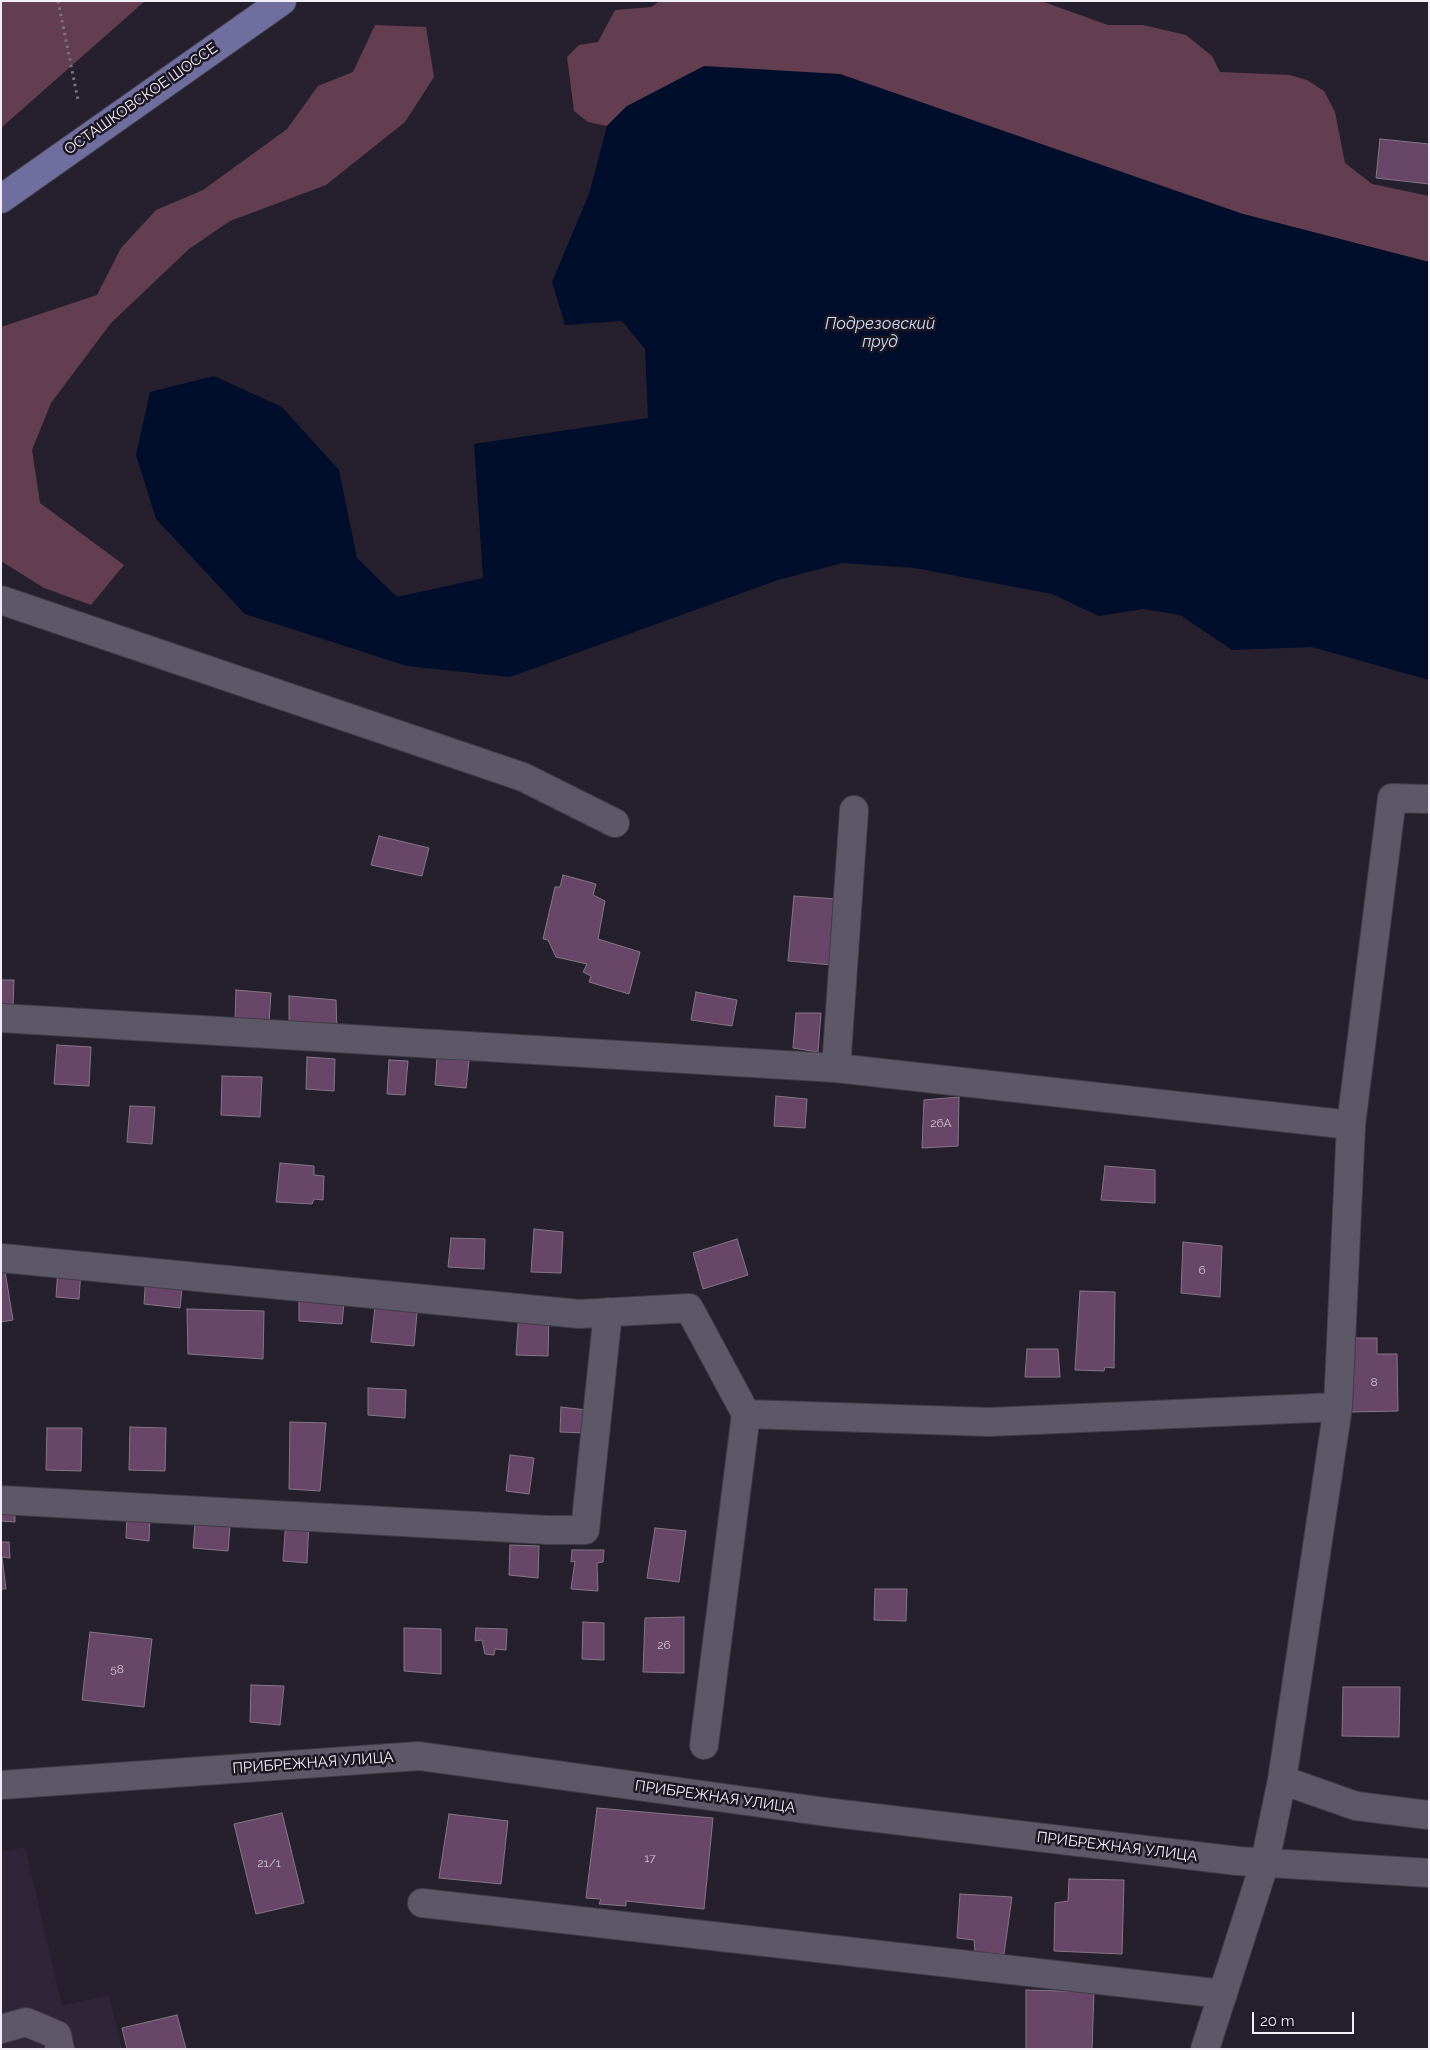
<!DOCTYPE html>
<html>
<head>
<meta charset="utf-8">
<style>
  body { margin:0 }
  #map { position:relative; width:1430px; height:2050px; overflow:hidden; background:#26202e; font-family:Raleway,sans-serif }
  canvas { display:block }
  .frame { position:absolute; inset:0; border:2px solid #f2eef8; pointer-events:none }
  .scale { position:absolute; left:1252px; top:2012px; width:102px; height:22px; box-sizing:border-box; border:2px solid #f2eef8; border-top:0; padding-left:6px; font-size:15px; line-height:18px; white-space:nowrap; color:#f2eef8; -webkit-text-stroke:4px #1d1724; paint-order:stroke }
</style>
</head>
<body>
<div id="map">
<canvas width="1430" height="2050"></canvas>
<div class="frame"></div>
<div class="scale">20 m</div>
</div>
<script>
const context = document.querySelector('canvas').getContext('2d');
context.lineJoin = 'round';
function paint(path, color) { context.fillStyle = color; context.fill(path, 'evenodd'); }
const poly = rows => new Path2D(rows.map(r => 'M' + r).join(''));
function trace(path, color, width, dash) { context.strokeStyle = color; context.lineWidth = width; context.lineCap = dash ? 'butt' : 'round'; context.setLineDash(dash || []); context.stroke(path); }
function label(font, color, halo, rows, align = 'center') {
  context.font = font + ' Raleway,sans-serif'; context.lineWidth = 5; context.setLineDash([]); context.textBaseline = 'middle'; context.strokeStyle = halo; context.fillStyle = color; for (const [text, x, y, turn = 0] of rows) {
    context.save(); context.translate(x, y); context.rotate((+turn || 0) * Math.PI / 180); context.textAlign = isNaN(turn) ? turn : align; if (halo) context.strokeText(text, 0, 0); context.fillText(text, 0, 0); context.restore();
  }
}
paint(poly([
  [25,1847,62,2006,109,1995,122,2049,1,2049,1,1852]
]), '#2e2539');
paint(poly([
  [1,1,145,1,1,128],
  [660,1,1041,1,1108,25,1143,25,1186,35,1212,56,1220,72,1290,75,1307,80,1324,91,1335,112,1345,163,1372,184,1429,196,1429,262,1243,214,627,106,607,126,588,122,574,111,567,57,579,45,598,42,615,10,651,7],
  [375,25,426,27,434,77,405,122,326,185,230,221,189,249,111,323,51,403,32,450,40,503,124,565,91,605,44,588,1,561,1,327,97,295,121,248,156,210,203,190,287,129,318,86,353,72]
]), '#623e50');
paint(poly([
  [704,66,840,74,1243,214,1429,262,1429,680,1312,647,1232,650,1180,615,1143,609,1099,616,1052,594,915,568,842,563,778,580,510,677,407,666,245,614,156,519,136,455,150,392,214,376,282,407,339,470,357,558,397,597,483,578,474,444,648,418,645,349,622,321,565,325,552,282,589,194,607,126,627,106]
]), '#000d2b');
const building = poly([
  [1380,139,1429,144,1429,184,1376,178,1380,139],
  [379,836,429,848,422,876,371,865,379,836],
  [563,875,596,884,593,895,605,901,598,939,640,952,629,994,589,982,591,976,583,972,587,964,556,957,548,940,543,939,555,887,560,887,563,875],
  [794,896,838,899,832,965,788,961,794,896],
  [1,980,14,980,13,1007,1,1006,1,980],
  [236,990,271,993,269,1023,235,1022,236,990],
  [696,992,737,1000,732,1026,691,1020,696,992],
  [289,996,336,1000,337,1034,289,1031,289,996],
  [796,1013,821,1013,818,1052,793,1048,796,1013],
  [57,1045,91,1047,89,1086,54,1084,57,1045],
  [307,1057,335,1059,334,1091,306,1089,307,1057],
  [437,1058,469,1061,466,1088,435,1085,437,1058],
  [389,1060,408,1061,405,1095,387,1094,389,1060],
  [222,1076,262,1077,260,1117,221,1115,222,1076],
  [776,1096,807,1099,805,1128,774,1126,776,1096],
  [959,1097,958,1146,922,1148,924,1100,959,1097],
  [130,1106,155,1107,152,1144,127,1142,130,1106],
  [280,1163,314,1166,314,1175,324,1176,323,1200,314,1199,312,1204,276,1202,280,1163],
  [1105,1166,1155,1170,1155,1203,1101,1200,1105,1166],
  [534,1229,563,1232,561,1273,531,1272,534,1229],
  [451,1238,485,1239,484,1269,448,1267,451,1238],
  [737,1239,748,1275,703,1289,693,1253,737,1239],
  [1183,1242,1222,1246,1220,1297,1181,1293,1183,1242],
  [58,1268,81,1270,79,1299,56,1297,58,1268],
  [5,1271,13,1320,1,1322,1,1272,5,1271],
  [146,1274,183,1278,180,1308,144,1304,146,1274],
  [299,1289,345,1293,342,1324,299,1321,299,1289],
  [1080,1291,1115,1292,1114,1368,1105,1367,1104,1371,1075,1370,1080,1291],
  [376,1299,418,1302,414,1346,371,1342,376,1299],
  [187,1309,264,1311,263,1359,188,1354,187,1309],
  [519,1311,549,1313,548,1356,516,1355,519,1311],
  [1349,1338,1377,1338,1377,1354,1397,1354,1398,1411,1351,1412,1349,1338],
  [1027,1349,1058,1349,1060,1377,1025,1377,1027,1349],
  [368,1388,406,1390,405,1418,368,1415,368,1388],
  [561,1407,587,1410,586,1433,560,1432,561,1407],
  [290,1422,326,1423,320,1491,289,1489,290,1422],
  [130,1427,166,1428,165,1471,129,1470,130,1427],
  [47,1428,82,1428,81,1471,46,1470,47,1428],
  [510,1455,534,1458,529,1494,506,1491,510,1455],
  [1,1503,15,1503,15,1522,1,1521,1,1503],
  [127,1514,150,1516,149,1541,126,1538,127,1514],
  [286,1520,309,1521,307,1563,283,1561,286,1520],
  [195,1524,230,1527,228,1551,193,1548,195,1524],
  [655,1528,686,1531,679,1582,647,1578,655,1528],
  [1,1542,9,1542,10,1558,2,1557,6,1589,1,1589,1,1542],
  [510,1545,539,1546,538,1578,509,1575,510,1545],
  [572,1550,604,1550,603,1562,597,1563,598,1591,571,1589,575,1561,571,1562,572,1550],
  [875,1589,907,1589,906,1621,874,1620,875,1589],
  [684,1617,684,1673,643,1672,645,1618,684,1617],
  [583,1622,604,1623,604,1660,582,1659,583,1622],
  [404,1628,441,1629,441,1674,404,1671,404,1628],
  [476,1628,507,1629,506,1650,495,1649,494,1655,485,1654,482,1640,475,1641,476,1628],
  [90,1632,152,1639,144,1707,82,1700,90,1632],
  [251,1685,284,1686,280,1725,250,1722,251,1685],
  [1343,1687,1400,1687,1399,1737,1342,1736,1343,1687],
  [597,1808,713,1818,704,1909,626,1901,626,1906,599,1904,601,1899,586,1898,597,1808],
  [282,1813,304,1903,256,1914,234,1824,282,1813],
  [449,1814,508,1821,501,1884,439,1878,449,1814],
  [1069,1879,1124,1880,1122,1954,1054,1951,1055,1903,1068,1901,1069,1879],
  [960,1894,1012,1897,1004,1954,975,1952,974,1940,957,1938,960,1894],
  [1026,1990,1094,1992,1092,2049,1026,2049,1026,1990],
  [177,2015,186,2049,127,2049,122,2028,177,2015]
]);
paint(building, '#674667');
trace(building, '#857785', 1);
const minor = poly([
  [1,600,523,777,615,823],
  [1,1018,836,1068,1351,1125,1392,798,1429,799],
  [836,1068,854,810],
  [1351,1125,1338,1407,1282,1780,1356,1806,1429,1815],
  [1,1258,579,1314,689,1308,746,1414],
  [1,1500,548,1530,585,1530,608,1312],
  [704,1745,746,1414,989,1422,1338,1407],
  [1,1785,419,1756,826,1812,1238,1861,1429,1873],
  [422,1903,1223,1994],
  [1,2029,26,2022,57,2035,60,2049],
  [1205,2049,1265,1862,1282,1780]
]);
const major = poly([
  [1,199,282,1]
]);
trace(minor, '#413c48', 30);
trace(major, '#413c48', 30);
trace(poly([
  [58,1,78,100]
]), '#797480', 3, [2.5, 4]);
trace(minor, '#5e5768', 28);
trace(major, '#6f6e9e', 28);
label('12px', '#cfc4d4', null, [
  ["26А",941,1123],
  ["6",1202,1270],
  ["8",1374,1382],
  ["26",664,1645],
  ["58",117,1669],
  ["17",650,1858],
  ["21/1",269,1863]
]);
label('15px', '#f2eef8', '#1d1724', [
  ["ОСТАШКОВСКОЕ ШОССЕ",141,99,-35],
  ["ПРИБРЕЖНАЯ УЛИЦА",313,1763,-4],
  ["ПРИБРЕЖНАЯ УЛИЦА",715,1797,8],
  ["ПРИБРЕЖНАЯ УЛИЦА",1117,1847,7]
]);
label('italic 16px', '#cfe0f9', '#1d1724', [
  ["Подрезовский",880,324],
  ["пруд",880,342]
]);
</script>
</body>
</html>
